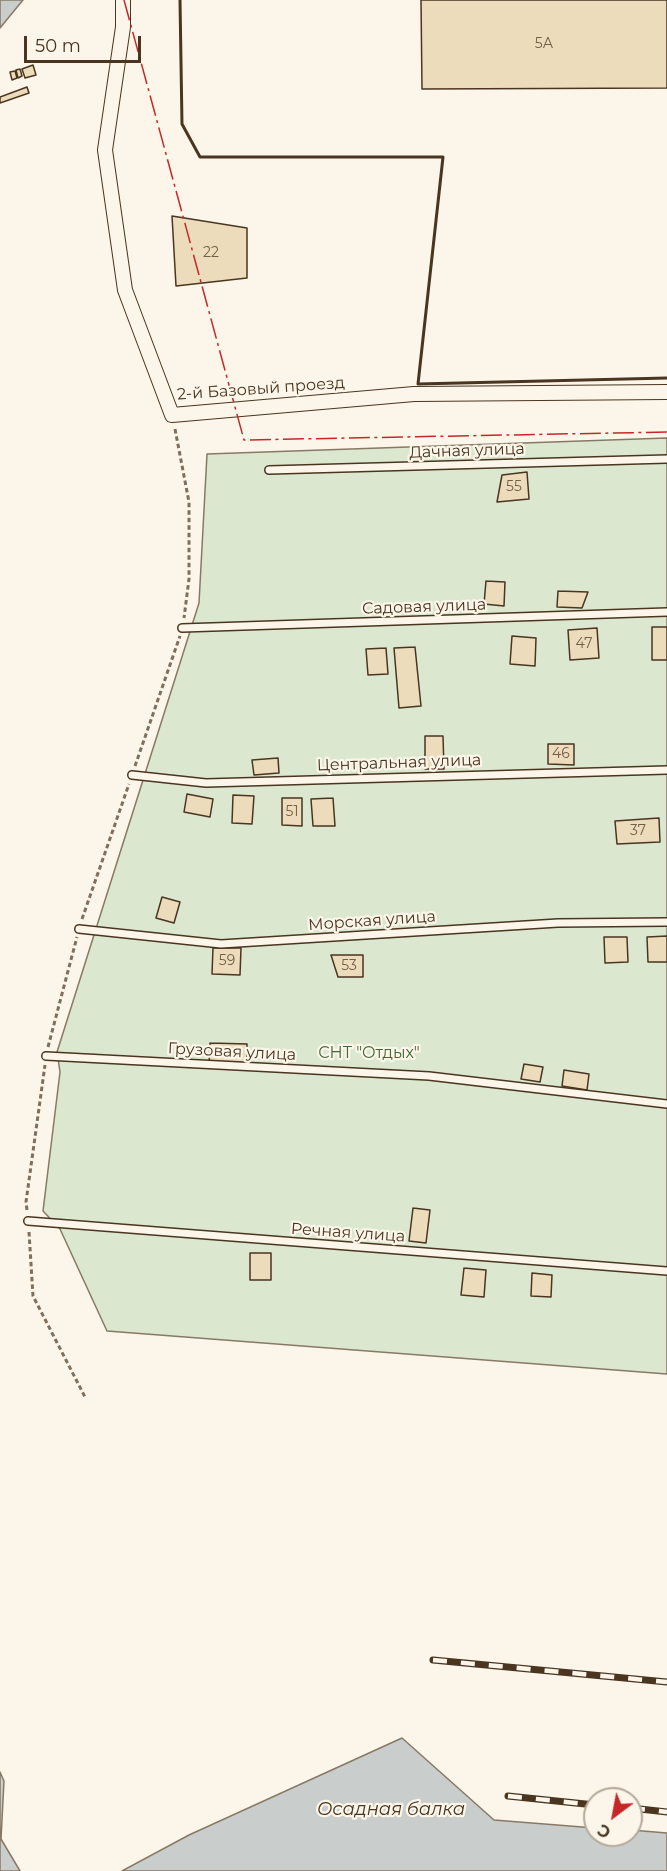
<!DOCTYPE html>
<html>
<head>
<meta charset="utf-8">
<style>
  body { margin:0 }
  #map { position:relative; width:667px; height:1871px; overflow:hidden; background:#fbf6e9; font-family:Montserrat,sans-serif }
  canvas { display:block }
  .north { position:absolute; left:583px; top:1787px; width:60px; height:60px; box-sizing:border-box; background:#fbf6e9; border:2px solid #b4a999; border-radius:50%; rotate:212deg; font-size:16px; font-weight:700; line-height:24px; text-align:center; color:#4a3520 }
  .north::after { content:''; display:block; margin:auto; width:21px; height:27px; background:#c62828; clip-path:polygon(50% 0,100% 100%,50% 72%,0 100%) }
  .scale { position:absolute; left:24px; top:36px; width:117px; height:27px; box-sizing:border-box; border:3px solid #4a3520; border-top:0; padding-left:8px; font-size:18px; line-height:21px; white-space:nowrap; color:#4a3520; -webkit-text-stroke:4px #fbf6e9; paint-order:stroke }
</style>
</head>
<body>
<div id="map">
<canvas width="667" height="1871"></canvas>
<div class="north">С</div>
<div class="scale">50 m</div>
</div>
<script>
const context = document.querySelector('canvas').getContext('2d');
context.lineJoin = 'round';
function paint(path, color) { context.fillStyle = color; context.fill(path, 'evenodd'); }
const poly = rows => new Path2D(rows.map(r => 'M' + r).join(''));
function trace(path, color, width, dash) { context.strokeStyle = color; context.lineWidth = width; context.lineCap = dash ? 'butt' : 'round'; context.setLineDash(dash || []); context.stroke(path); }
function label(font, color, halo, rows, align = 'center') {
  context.font = font + ' Montserrat,sans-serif'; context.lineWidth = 4.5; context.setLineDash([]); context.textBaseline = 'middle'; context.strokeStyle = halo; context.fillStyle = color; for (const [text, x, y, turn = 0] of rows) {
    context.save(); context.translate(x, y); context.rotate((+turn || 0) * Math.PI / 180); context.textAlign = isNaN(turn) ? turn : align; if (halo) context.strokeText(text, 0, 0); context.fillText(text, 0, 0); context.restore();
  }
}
const green = poly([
  [667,438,667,1374,107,1331,60,1229,43,1211,60,1072,57,1052,199,603,207,454,667,438]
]);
paint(green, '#dce7d0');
trace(green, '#887966', 1.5);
const water = poly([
  [0,0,23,0,0,28,0,0],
  [402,1738,494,1820,595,1828,595,1835,631,1835,631,1830,667,1833,667,1871,122,1871,189,1835,402,1738],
  [0,1772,4,1781,1,1839,20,1871,0,1871,0,1772]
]);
paint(water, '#c9cecd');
trace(water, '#887966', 1.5);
const building = poly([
  [421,0,667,0,667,88,422,89,421,0],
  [33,65,36,75,25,78,22,69,33,65],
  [20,69,22,76,18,78,16,70,20,69],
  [15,71,17,78,12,80,10,72,15,71],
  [27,87,29,93,0,103,0,97,27,87],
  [172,216,247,228,247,278,176,286,172,216],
  [527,472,529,499,497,502,502,475,527,472],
  [486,581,505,582,504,606,484,604,486,581],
  [558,591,588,592,582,608,557,607,558,591],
  [652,627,667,627,667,660,652,660,652,627],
  [597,628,599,658,570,660,568,630,597,628],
  [512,636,536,638,535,666,510,664,512,636],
  [415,647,421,706,399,708,394,648,415,647],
  [386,648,388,674,368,675,366,649,386,648],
  [425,736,443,736,444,769,425,769,425,736],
  [548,744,574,744,574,765,548,764,548,744],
  [278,758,279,773,254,775,252,760,278,758],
  [187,794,213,799,210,817,184,812,187,794],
  [233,795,254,796,252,824,232,823,233,795],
  [282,798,302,798,302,826,282,825,282,798],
  [333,798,335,826,313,826,311,799,333,798],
  [659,818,660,842,617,844,615,821,659,818],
  [162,897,180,902,174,923,156,918,162,897],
  [667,936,667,962,648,962,647,937,667,936],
  [604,937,627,937,628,962,605,963,604,937],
  [213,948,241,948,240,975,212,974,213,948],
  [331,955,363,955,363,977,338,977,331,955],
  [210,1043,247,1044,247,1066,209,1065,210,1043],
  [524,1064,543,1067,540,1082,521,1079,524,1064],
  [564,1070,589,1074,587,1090,562,1086,564,1070],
  [413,1208,430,1210,426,1243,409,1241,413,1208],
  [250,1253,271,1253,271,1280,250,1280,250,1253],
  [464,1268,486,1270,484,1297,461,1295,464,1268],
  [532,1273,552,1275,551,1297,531,1296,532,1273]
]);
paint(building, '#ecdcbc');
trace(building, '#4a3520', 1.5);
const lane = poly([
  [269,470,667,459],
  [182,628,667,612],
  [132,775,206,783,667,770],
  [79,929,221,944,558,923,667,922],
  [46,1056,429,1076,667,1104],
  [28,1221,667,1271]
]);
const street = poly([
  [123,0,123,27,105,150,125,290,172,415,414,394,667,392]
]);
trace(lane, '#4a3520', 10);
trace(street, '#4a3520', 16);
trace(poly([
  [175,429,189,502,189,579,184,618],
  [135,766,180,636],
  [82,919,129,784],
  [48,1047,77,937],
  [27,1210,26,1202,45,1065],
  [29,1232,33,1296,85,1397]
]), '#7f6f5c', 3, [4.5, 3]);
trace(lane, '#fbf6e9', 7);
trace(street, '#fbf6e9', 14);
const rail = poly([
  [433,1660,667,1682],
  [508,1796,595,1805],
  [631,1808,667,1812]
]);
trace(rail, '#4a3520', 7);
trace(rail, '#fbf6e9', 4.5, [14]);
trace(poly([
  [180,0,182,124,200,157,443,157,418,384,667,378]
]), '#4a3520', 3);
trace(poly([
  [124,0,244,440,667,432]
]), '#c62828', 1.5, [21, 4.5, 3, 4.5]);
label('14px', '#725f47', null, [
  ["5А",544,44],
  ["22",211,253],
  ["55",514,487],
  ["47",584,644],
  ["46",561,754],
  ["51",292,812],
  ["37",638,831],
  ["59",227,961],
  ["53",349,966]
]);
label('16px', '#4a3520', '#fbf6e9', [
  ["2-й Базовый проезд",261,389,-4],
  ["Дачная улица",467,451,-2],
  ["Садовая улица",424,607,-2],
  ["Центральная улица",399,763,-2],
  ["Морская улица",372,921,-4],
  ["Грузовая улица",232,1052,3],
  ["Речная улица",348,1233,4]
]);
label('16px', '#436837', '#fbf6e9', [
  ["СНТ \"Отдых\"",369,1053]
]);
label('italic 18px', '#4a3520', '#fbf6e9', [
  ["Осадная балка",391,1810]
]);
</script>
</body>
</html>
